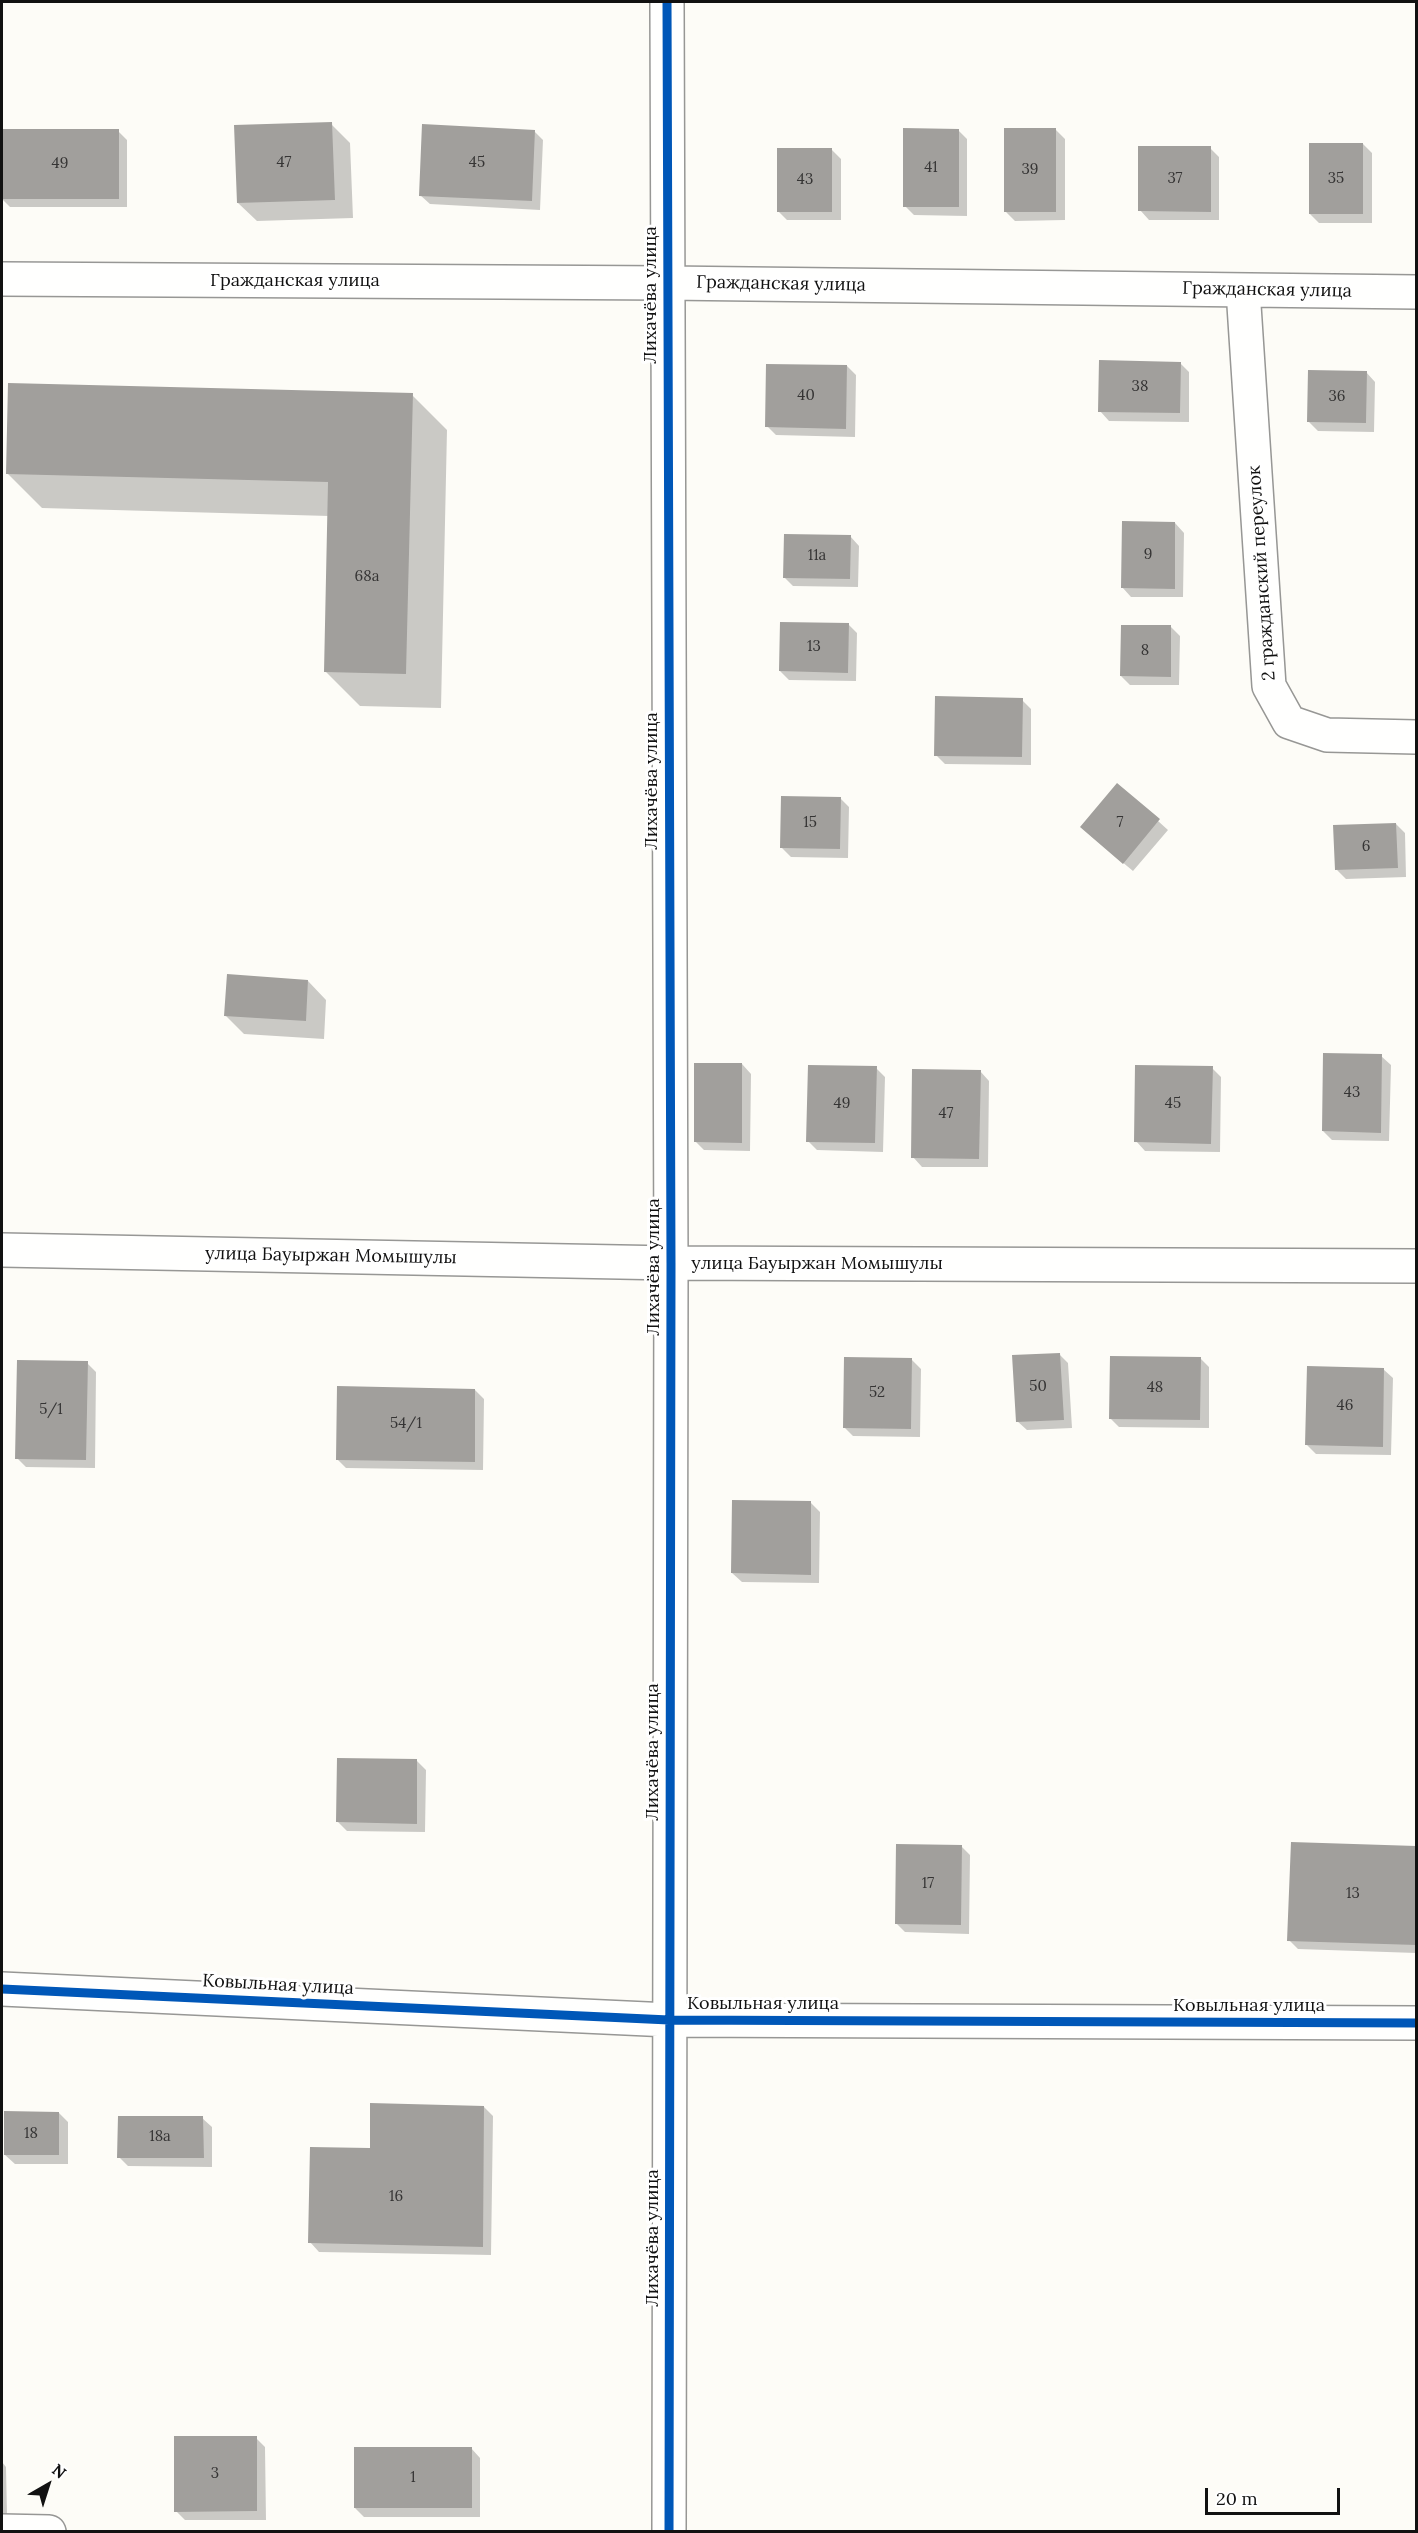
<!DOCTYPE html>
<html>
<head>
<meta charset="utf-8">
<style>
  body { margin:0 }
  #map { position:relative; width:1418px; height:2533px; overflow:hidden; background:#fdfcf7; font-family:Lora,serif }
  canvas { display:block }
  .frame { position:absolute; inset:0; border:3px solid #111; pointer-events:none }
  .north { position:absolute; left:18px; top:2455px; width:60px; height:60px; -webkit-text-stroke:4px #fff; paint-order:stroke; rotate:39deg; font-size:16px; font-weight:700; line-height:24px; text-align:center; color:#111 }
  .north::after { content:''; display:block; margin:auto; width:21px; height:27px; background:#111; clip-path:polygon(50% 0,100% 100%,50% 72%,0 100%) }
  .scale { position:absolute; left:1205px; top:2488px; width:135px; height:27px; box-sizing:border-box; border:3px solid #111; border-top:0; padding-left:8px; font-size:18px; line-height:21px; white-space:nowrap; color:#111; -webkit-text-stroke:4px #fff; paint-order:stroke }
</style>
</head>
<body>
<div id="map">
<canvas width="1418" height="2533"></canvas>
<div class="frame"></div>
<div class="north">N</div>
<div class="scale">20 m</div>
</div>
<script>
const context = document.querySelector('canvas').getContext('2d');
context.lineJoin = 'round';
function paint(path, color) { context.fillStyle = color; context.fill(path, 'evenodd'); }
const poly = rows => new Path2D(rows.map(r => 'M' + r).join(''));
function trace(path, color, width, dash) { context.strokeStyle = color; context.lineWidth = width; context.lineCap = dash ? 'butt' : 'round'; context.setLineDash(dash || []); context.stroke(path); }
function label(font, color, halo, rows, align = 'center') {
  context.font = font + ' Lora,serif'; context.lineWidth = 6; context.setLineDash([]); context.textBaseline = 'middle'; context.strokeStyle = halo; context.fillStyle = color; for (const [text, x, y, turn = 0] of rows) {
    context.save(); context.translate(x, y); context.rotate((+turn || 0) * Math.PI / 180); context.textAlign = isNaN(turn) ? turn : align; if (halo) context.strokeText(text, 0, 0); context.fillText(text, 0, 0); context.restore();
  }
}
paint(poly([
  [331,124,350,143,353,218,257,221,238,203],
  [2,130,118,131,127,140,127,207,10,207,2,199],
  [958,130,967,139,967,216,914,215,905,206],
  [1056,130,1065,139,1065,220,1015,221,1006,212],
  [534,131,543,140,540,210,430,204,420,195],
  [1363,144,1372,153,1372,223,1319,223,1310,214],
  [1210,148,1219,157,1219,220,1149,220,1140,210],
  [832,150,841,159,841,220,787,220,778,211],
  [1180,363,1189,372,1189,422,1109,421,1100,411],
  [847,366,856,375,855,437,776,435,767,426],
  [1366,372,1375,382,1374,432,1318,431,1309,422],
  [412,395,447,430,441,708,360,706,325,671,329,516,42,508,7,473],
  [1175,523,1184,533,1183,597,1131,597,1122,587],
  [850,536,859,546,858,587,793,586,784,577],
  [848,624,857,633,856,681,789,680,780,671],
  [1170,626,1180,636,1179,685,1130,685,1121,676],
  [1022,700,1031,709,1031,765,945,764,936,755],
  [1118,785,1168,830,1133,871,1091,836],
  [840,798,849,807,848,858,791,857,782,848],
  [1396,824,1405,833,1406,877,1346,879,1337,870],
  [308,981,326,1000,324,1039,244,1034,225,1015],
  [1381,1056,1391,1065,1389,1141,1332,1140,1323,1131],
  [742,1064,751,1074,750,1151,704,1150,695,1141],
  [876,1068,885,1077,883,1152,817,1150,808,1141],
  [1212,1068,1221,1077,1220,1152,1145,1151,1136,1141],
  [980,1071,989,1081,988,1167,922,1167,913,1157],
  [1059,1354,1068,1363,1072,1428,1027,1430,1017,1421],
  [1200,1358,1209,1367,1209,1428,1119,1427,1110,1418],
  [912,1360,921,1369,920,1437,853,1436,844,1427],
  [87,1363,96,1372,95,1468,26,1467,17,1458],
  [1383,1369,1393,1378,1391,1455,1316,1454,1307,1445],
  [475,1390,484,1399,483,1470,346,1468,337,1459],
  [811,1503,820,1512,819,1583,742,1582,732,1573],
  [417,1761,426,1770,425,1832,347,1831,338,1822],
  [1292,1844,1416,1848,1416,1953,1298,1949,1289,1940],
  [961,1846,970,1855,969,1934,905,1932,896,1923],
  [484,2107,493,2116,491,2255,319,2252,310,2242],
  [59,2113,68,2122,68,2164,15,2164,5,2155],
  [202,2118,212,2127,212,2167,128,2166,119,2157],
  [256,2438,265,2447,266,2520,185,2520,176,2511],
  [471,2448,480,2458,480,2517,364,2517,355,2508],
  [2,2462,6,2467,7,2515,2,2515]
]), '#0003');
paint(poly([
  [332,122,335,200,237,203,234,125],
  [422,124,535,130,532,201,419,196],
  [903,128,959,129,959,207,903,207],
  [1004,128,1056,128,1056,212,1004,212],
  [2,129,119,129,119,199,2,199],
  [1309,143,1363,143,1363,214,1309,214],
  [1138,146,1211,146,1211,212,1138,211],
  [777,148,832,148,832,212,777,212],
  [1099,360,1181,362,1180,413,1098,412],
  [766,364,847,365,846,429,765,427],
  [1308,370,1367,371,1366,423,1307,422],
  [8,383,413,393,406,674,324,672,328,482,6,474],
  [1122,521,1175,522,1175,589,1121,588],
  [784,534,851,535,850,579,783,578],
  [780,622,849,623,848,673,779,671],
  [1121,625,1171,625,1171,677,1120,676],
  [935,696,1023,698,1022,757,934,756],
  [1117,783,1160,819,1123,864,1080,827],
  [781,796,841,797,840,849,780,848],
  [1396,823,1398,868,1335,870,1333,825],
  [227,974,308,980,306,1021,224,1016],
  [1323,1053,1382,1054,1381,1133,1322,1131],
  [694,1063,742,1063,742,1143,694,1142],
  [808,1065,877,1066,875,1143,806,1142],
  [1135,1065,1213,1066,1211,1144,1134,1142],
  [912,1069,981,1070,979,1159,911,1158],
  [1060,1353,1064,1420,1016,1422,1012,1355],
  [1110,1356,1201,1357,1200,1420,1109,1419],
  [844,1357,912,1358,911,1429,843,1428],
  [17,1360,88,1361,86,1460,15,1459],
  [1307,1366,1384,1368,1383,1447,1305,1445],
  [337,1386,475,1389,475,1462,336,1460],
  [732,1500,811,1501,811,1575,731,1573],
  [337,1758,417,1759,417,1824,336,1822],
  [1291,1842,1416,1846,1416,1945,1287,1941],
  [896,1844,962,1845,961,1925,895,1924],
  [370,2103,484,2106,483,2247,308,2243,310,2147,370,2148],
  [4,2111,59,2112,59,2155,4,2155],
  [118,2116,203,2116,204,2158,117,2158],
  [174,2436,257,2436,257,2511,174,2512],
  [354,2447,472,2447,472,2508,354,2508]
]), '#a19f9c');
const minor = poly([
  [667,2,671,1263,669,2532],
  [2,279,667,283,1416,292],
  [1243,290,1269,686,1289,722,1327,735,1416,737],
  [2,1250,671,1263,1416,1266],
  [2,1989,669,2020,1416,2023],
  [2,2531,49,2532]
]);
trace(minor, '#979795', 36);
trace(minor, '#fffffe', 33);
trace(poly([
  [667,2,671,1263,669,2532],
  [2,1989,669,2020,1416,2023]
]), '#0057b8', 9);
label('15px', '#353434', null, [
  ["47",284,163],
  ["45",477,163],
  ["49",60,164],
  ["41",931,168],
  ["39",1030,170],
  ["37",1175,179],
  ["35",1336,179],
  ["43",805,180],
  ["38",1140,387],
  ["40",806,396],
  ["36",1337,397],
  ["9",1148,555],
  ["11а",817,556],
  ["68а",367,577],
  ["13",814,647],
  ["8",1145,651],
  ["15",810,823],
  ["7",1120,823],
  ["6",1366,847],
  ["43",1352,1093],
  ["49",842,1104],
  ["45",1173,1104],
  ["47",946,1114],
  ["50",1038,1387],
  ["48",1155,1388],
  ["52",877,1393],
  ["46",1345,1406],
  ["5/1",51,1410],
  ["54/1",406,1424],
  ["17",928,1884],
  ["13",1353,1894],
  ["18",31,2134],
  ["18а",160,2137],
  ["16",396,2197],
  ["3",215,2474],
  ["1",413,2478]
]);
label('18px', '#111', '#fff', [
  ["Гражданская улица",295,281],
  ["Гражданская улица",781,284,1],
  ["Гражданская улица",1267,290,1],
  ["Лихачёва улица",651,295,-90],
  ["2 гражданский переулок",1262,573,-94],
  ["Лихачёва улица",652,781,-90],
  ["улица Бауыржан Момышулы",331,1256,1],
  ["улица Бауыржан Момышулы",817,1264],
  ["Лихачёва улица",654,1267,-90],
  ["Лихачёва улица",653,1752,-90],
  ["Ковыльная улица",278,1985,3],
  ["Ковыльная улица",763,2004],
  ["Ковыльная улица",1249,2006],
  ["Лихачёва улица",653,2238,-90]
]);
</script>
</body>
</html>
